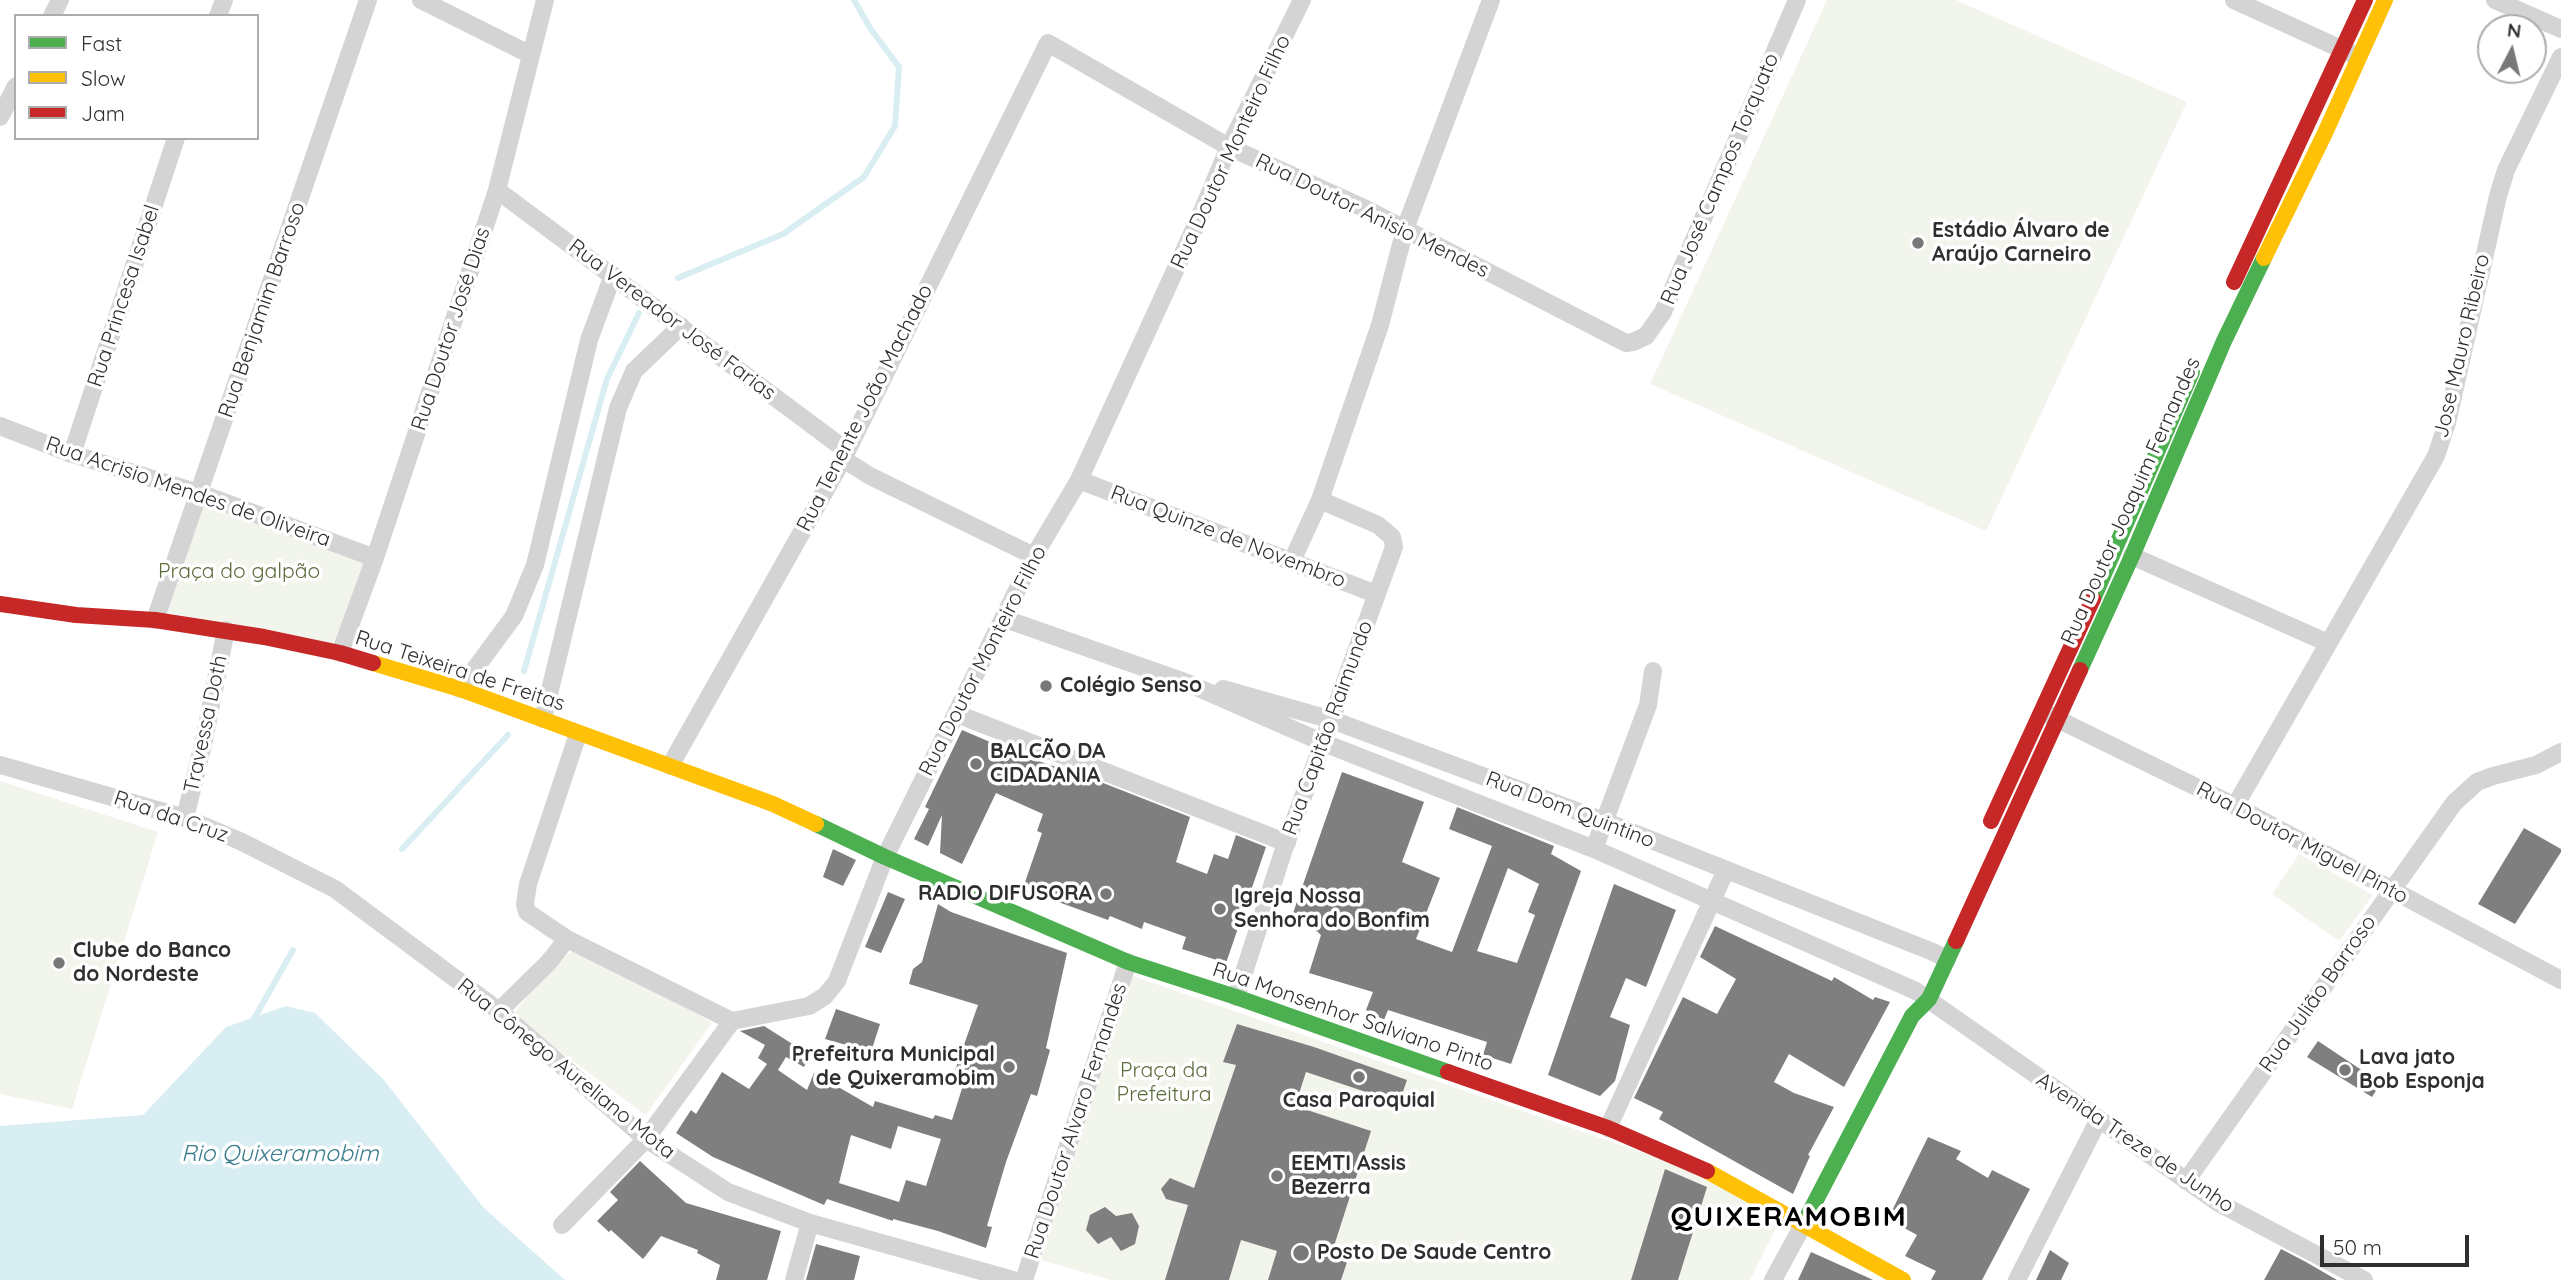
<!DOCTYPE html>
<html>
<head>
<meta charset="utf-8">
<style>
  body { margin:0 }
  #map { position:relative; width:2561px; height:1280px; overflow:hidden; background:#fff; font-family:Quicksand,sans-serif }
  canvas { display:block }
  .legend { position:absolute; left:14px; top:14px; width:245px; height:126px; box-sizing:border-box; background:#fff; border:2px solid #acacac; margin:0; padding:9px 12px; list-style:none; font-size:21px; color:#2f2f2f }
  .legend li { display:flex; align-items:center; gap:14px; height:35px }
  .legend b { width:35px; border:2px solid #acacac }
  .north { position:absolute; left:2477px; top:14px; width:70px; height:70px; box-sizing:border-box; background:#fff; border:2px solid #acacac; border-radius:50%; rotate:7deg; font-size:19px; font-weight:700; line-height:28px; text-align:center; color:#2f2f2f }
  .north::after { content:''; display:block; margin:auto; width:24px; height:32px; background:#787878; clip-path:polygon(50% 0,100% 100%,50% 72%,0 100%) }
  .scale { position:absolute; left:2320px; top:1235px; width:149px; height:32px; box-sizing:border-box; border:4px solid #2f2f2f; border-top:0; padding-left:9px; font-size:21px; line-height:24px; white-space:nowrap; color:#2f2f2f; -webkit-text-stroke:5px #fff; paint-order:stroke }
</style>
</head>
<body>
<div id="map">
<canvas width="2561" height="1280"></canvas>
<ul class="legend">
<li><b style="height:9px;background:#4caf50"></b>Fast</li>
<li><b style="height:9px;background:#ffc107"></b>Slow</li>
<li><b style="height:9px;background:#c62828"></b>Jam</li>
</ul>
<div class="north">N</div>
<div class="scale">50 m</div>
</div>
<script>
const context = document.querySelector('canvas').getContext('2d');
context.lineJoin = 'round';
function paint(path, color) { context.fillStyle = color; context.fill(path, 'evenodd'); }
const poly = rows => new Path2D(rows.map(r => 'M' + r).join(''));
function trace(path, color, width, dash) { context.strokeStyle = color; context.lineWidth = width; context.lineCap = dash ? 'butt' : 'round'; context.setLineDash(dash || []); context.stroke(path); }
function label(font, color, halo, rows, align = 'center') {
  context.font = font + ' Quicksand,sans-serif'; context.lineWidth = 7; context.setLineDash([]); context.textBaseline = 'middle'; context.strokeStyle = halo; context.fillStyle = color; for (const [text, x, y, turn = 0] of rows) {
    context.save(); context.translate(x, y); context.rotate((+turn || 0) * Math.PI / 180); context.textAlign = isNaN(turn) ? turn : align; if (halo) context.strokeText(text, 0, 0); context.fillText(text, 0, 0); context.restore();
  }
}
paint(poly([
  [1827,0,1956,0,2187,102,1986,531,1650,384],
  [203,504,369,561,332,646,165,612],
  [0,781,158,832,72,1109,0,1094],
  [2299,854,2373,895,2339,941,2272,894],
  [572,952,603,957,712,1023,646,1115,512,1016,552,964],
  [1133,976,1719,1179,1778,1224,1750,1280,1111,1280,1037,1259]
]), '#f2f5ec');
paint(poly([
  [286,1006,315,1013,384,1080,483,1207,565,1280,0,1280,0,1126,143,1115,226,1027]
]), '#d9eef2');
trace(poly([
  [678,278,783,234,864,177,895,126,899,67,870,28,854,0],
  [524,671,607,379,639,313],
  [402,849,508,735],
  [251,1024,293,950]
]), '#d9eef2', 6);
paint(poly([
  [962,730,1023,756,1093,779,1190,817,1176,862,1207,874,1214,854,1228,859,1236,835,1266,847,1226,963,1182,949,1186,937,1144,922,1142,929,1110,916,1108,920,1050,899,1050,897,1024,885,1042,833,1037,831,1043,814,996,793,962,864,940,853,942,815,928,846,914,839,929,809,925,807],
  [1342,772,1424,802,1402,862,1440,878,1416,939,1452,952,1492,846,1449,829,1457,807,1554,846,1551,854,1581,871,1511,1064,1483,1055,1487,1042,1388,1010,1384,1020,1366,1010,1373,992,1309,973,1321,935,1310,925,1291,919],
  [1508,868,1539,884,1528,912,1535,915,1517,963,1477,951],
  [2524,828,2561,849,2561,852,2515,924,2478,904],
  [833,849,856,860,843,886,823,877],
  [1614,884,1676,910,1646,987,1626,978,1610,1017,1630,1025,1615,1081,1600,1096,1548,1075],
  [888,892,905,899,881,953,865,947],
  [938,904,951,912,1067,953,1046,1048,1050,1050,1037,1096,1031,1094,1006,1162,987,1226,992,1227,986,1248,938,1231,893,1219,893,1221,827,1199,824,1205,713,1157,676,1133,691,1110,696,1114,722,1072,749,1089,767,1064,758,1058,765,1045,740,1031,764,1026,810,1055,804,1067,786,1057,778,1070,807,1090,814,1073,873,1107,875,1101,933,1119,935,1115,952,1120,965,1079,953,1076,978,1005,909,984,913,969,922,962],
  [898,1126,941,1139,926,1186,906,1180,899,1202,839,1183,851,1135,891,1149],
  [1715,926,1832,981,1834,977,1873,1000,1875,997,1890,1002,1844,1087,1789,1054,1774,1082,1794,1093,1834,1107,1808,1155,1810,1156,1793,1194,1659,1119,1663,1112,1634,1098,1683,997,1717,1014,1736,979,1700,957],
  [836,1009,880,1024,871,1052,825,1039],
  [1237,1024,1314,1047,1407,1080,1399,1103,1306,1072,1295,1106,1371,1131,1334,1246,1350,1253,1341,1280,1268,1280,1277,1251,1241,1240,1229,1280,1165,1280,1188,1205,1166,1199,1161,1189,1170,1178,1194,1188,1236,1065,1223,1062],
  [2318,1041,2381,1083,2372,1097,2307,1057],
  [1928,1137,1961,1151,1956,1159,1988,1178,1992,1170,2030,1189,1982,1280,1931,1280,1936,1271,1905,1256,1917,1235,1888,1219],
  [640,1161,686,1203,781,1231,767,1280,716,1280,720,1265,697,1253,698,1250,661,1236,643,1259,611,1230,609,1232,597,1221,618,1200,610,1192],
  [1665,1169,1707,1187,1678,1280,1631,1280],
  [1105,1207,1116,1216,1132,1213,1139,1226,1135,1244,1121,1251,1111,1237,1098,1244,1086,1230,1090,1215],
  [816,1244,860,1256,854,1280,806,1280],
  [2281,1249,2306,1262,2337,1280,2264,1280],
  [2050,1250,2069,1263,2061,1280,2036,1280],
  [1811,1252,1869,1278,1873,1280,1798,1280]
]), '#7f7f7f');
trace(poly([
  [421,0,531,55],
  [2234,0,2352,54],
  [2495,0,2561,29],
  [52,16,60,0],
  [218,16,224,0],
  [0,117,16,86],
  [497,190,847,451],
  [0,426,72,454,199,493,375,558],
  [72,454,176,138],
  [843,459,870,476,1034,556],
  [1079,480,1376,594],
  [2132,556,2328,643],
  [1292,561,1320,500,1380,325,1405,229,1491,0],
  [1005,619,1185,682,1324,743,1594,849,1916,991,2217,1202,2364,1280],
  [155,620,368,0],
  [340,653,375,558,497,190,545,0],
  [460,689,514,616,535,565,589,340,613,275],
  [1223,689,1332,720,1606,822,1933,952,1947,959],
  [957,714,1287,843],
  [2047,714,2235,806,2561,980],
  [543,719,618,408,634,371,681,326],
  [578,734,528,884,525,904,527,912,567,939,732,1021],
  [0,765,185,818,240,841,335,889,499,1011,646,1139,728,1192,810,1223,1013,1280],
  [670,766,843,459,1048,43,1229,147,1366,209,1626,343,1633,342,1646,336,1663,312,1797,0],
  [2235,806,2436,456,2447,423,2498,196,2506,170,2561,57],
  [185,818,204,740,226,630],
  [1594,849,1648,705,1653,671],
  [1236,997,1283,852,1394,547,1392,537,1378,525,1320,500],
  [499,1011,548,963,567,939],
  [1608,1128,1726,870],
  [2186,1181,2454,803,2477,782,2493,776,2536,765,2561,752],
  [562,1225,646,1139,732,1021,809,1006,825,996,837,981,885,857,1034,556,1079,480,1201,214,1229,147,1302,0],
  [794,1280,810,1223],
  [1024,1280,1128,962],
  [1773,1280,1804,1223],
  [2017,1280,2098,1121]
]), '#d4d4d4', 18);
trace(poly([
  [2093,599,2192,372],
  [2080,670,2132,556,2224,341,2264,258],
  [816,824,885,857,1128,962,1236,997,1448,1072],
  [1804,1223,1912,1016,1929,999,1956,941]
]), '#4caf50', 16);
trace(poly([
  [2264,258,2325,133,2385,0],
  [373,663,460,689,773,804,816,824],
  [1707,1171,1903,1280]
]), '#ffc107', 16);
trace(poly([
  [2234,282,2365,0],
  [0,604,76,615,155,620,264,637,340,653,373,663],
  [1991,821,2093,599],
  [1956,941,2080,670],
  [1448,1072,1608,1128,1707,1171]
]), '#c62828', 16);
for (const [x, y, r, color] of [
  [1918,243,7,"#787878"],
  [1046,686,7,"#787878"],
  [976,764,7,"#787878"],
  [1106,894,7,"#787878"],
  [1220,909,7,"#787878"],
  [59,963,7,"#787878"],
  [1009,1067,7,"#787878"],
  [2345,1070,7,"#787878"],
  [1359,1077,7,"#787878"],
  [1277,1176,7,"#787878"],
  [1301,1253,9,"#787878"]
]) { const dot = new Path2D(); dot.arc(x, y, r, 0, 2 * Math.PI); context.fillStyle = color; context.fill(dot); trace(dot, '#fff', 2.5); }
label('21px', '#2f2f2f', '#fff', [
  ["Rua Doutor Monteiro Filho",1231,152,-65],
  ["Rua José Campos Torquato",1720,179,-67],
  ["Rua Doutor Anisio Mendes",1372,216,26],
  ["Rua Princesa Isabel",124,296,-72],
  ["Rua Benjamim Barroso",262,310,-71],
  ["Rua Vereador José Farias",672,320,37],
  ["Rua Doutor José Dias",451,329,-72],
  ["Jose Mauro Ribeiro",2462,346,-77],
  ["Rua Tenente João Machado",865,408,-63],
  ["Rua Acrisio Mendes de Oliveira",188,492,19],
  ["Rua Doutor Joaquim Fernandes",2131,501,-66],
  ["Rua Quinze de Novembro",1228,537,21],
  ["Rua Doutor Monteiro Filho",983,661,-63],
  ["Rua Teixeira de Freitas",460,671,18],
  ["Travessa Doth",206,724,-78],
  ["Rua Capitão Raimundo",1328,728,-70],
  ["Rua Dom Quintino",1570,810,21],
  ["Rua da Cruz",171,817,19],
  ["Rua Doutor Miguel Pinto",2302,843,28],
  ["Rua Julião Barroso",2318,994,-55],
  ["Rua Monsenhor Salviano Pinto",1353,1017,19],
  ["Rua Cônego Aureliano Mota",566,1069,39],
  ["Rua Doutor Alvaro Fernandes",1076,1121,-72],
  ["Avenida Treze de Junho",2135,1143,34]
]);
label('bold 21px', '#2f2f2f', '#fff', [
  ["Estádio Álvaro de",1932,231],
  ["Araújo Carneiro",1932,255],
  ["Colégio Senso",1060,686],
  ["BALCÃO DA",990,752],
  ["CIDADANIA",990,776],
  ["RADIO DIFUSORA",1092,894,"right"],
  ["Igreja Nossa",1234,897],
  ["Senhora do Bonfim",1234,921],
  ["Clube do Banco",73,951],
  ["do Nordeste",73,975],
  ["Prefeitura Municipal",995,1055,"right"],
  ["de Quixeramobim",995,1079,"right"],
  ["Lava jato",2359,1058],
  ["Bob Esponja",2359,1082],
  ["Casa Paroquial",1359,1101,"center"],
  ["EEMTI Assis",1291,1164],
  ["Bezerra",1291,1188],
  ["Posto De Saude Centro",1317,1253]
], 'left');
label('21px', '#5c6b3c', '#fff', [
  ["Praça do galpão",239,572],
  ["Praça da",1164,1071],
  ["Prefeitura",1164,1095]
]);
label('italic 23px', '#3a7d8c', '#fff', [
  ["Rio Quixeramobim",280,1154]
]);
context.letterSpacing = '2px';
label('bold 28px', '#000', '#fff', [
  ["QUIXERAMOBIM",1789,1218]
]);
context.letterSpacing = '0px';
</script>
</body>
</html>
